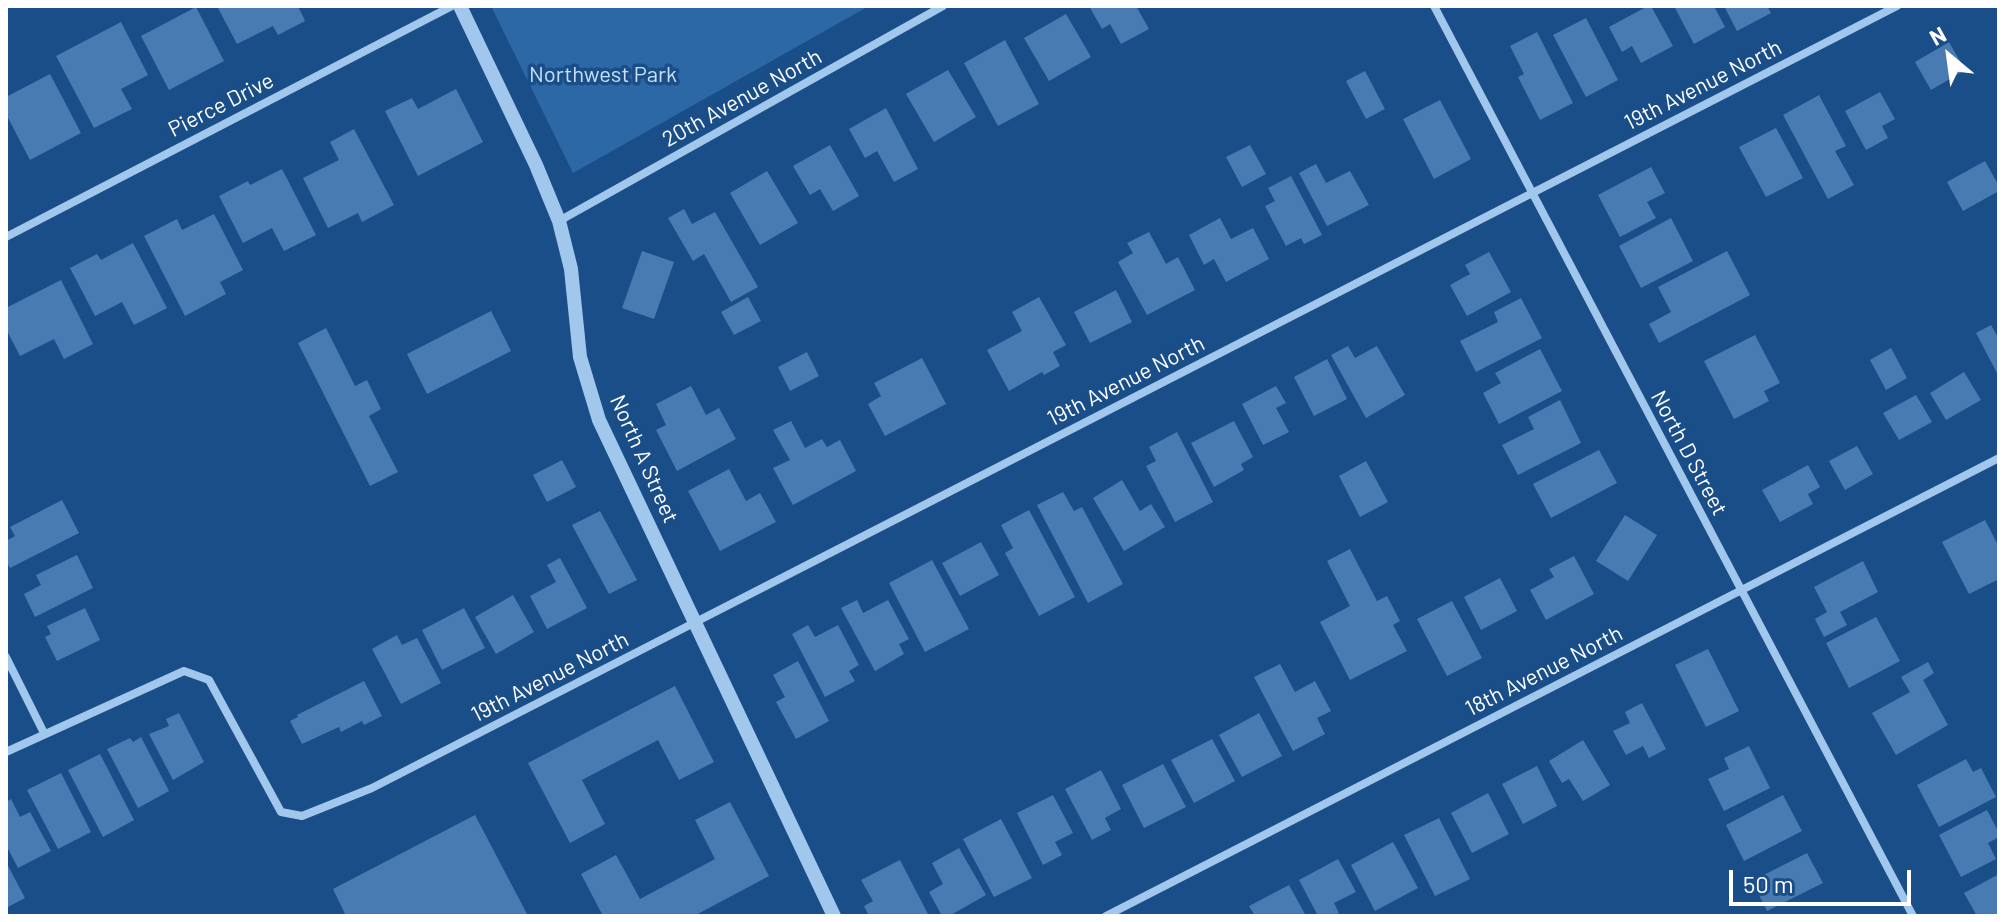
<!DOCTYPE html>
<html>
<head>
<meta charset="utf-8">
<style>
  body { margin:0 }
  #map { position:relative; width:2005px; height:922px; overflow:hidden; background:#1a4e88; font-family:Barlow,sans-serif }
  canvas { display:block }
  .frame { position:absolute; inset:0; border:8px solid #fff; pointer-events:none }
  .north { position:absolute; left:1909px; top:16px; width:80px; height:80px; -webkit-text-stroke:6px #1a4e88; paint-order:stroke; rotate:331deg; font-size:22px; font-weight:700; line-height:32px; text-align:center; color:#fff }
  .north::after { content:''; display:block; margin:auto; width:28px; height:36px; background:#fff; clip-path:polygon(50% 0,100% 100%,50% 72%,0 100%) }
  .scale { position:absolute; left:1729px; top:870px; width:182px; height:36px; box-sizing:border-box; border:4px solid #fff; border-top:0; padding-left:10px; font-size:24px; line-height:28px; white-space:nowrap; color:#fff; -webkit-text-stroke:6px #1a4e88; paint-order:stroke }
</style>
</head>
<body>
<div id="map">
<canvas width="2005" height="922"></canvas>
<div class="frame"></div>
<div class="north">N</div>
<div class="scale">50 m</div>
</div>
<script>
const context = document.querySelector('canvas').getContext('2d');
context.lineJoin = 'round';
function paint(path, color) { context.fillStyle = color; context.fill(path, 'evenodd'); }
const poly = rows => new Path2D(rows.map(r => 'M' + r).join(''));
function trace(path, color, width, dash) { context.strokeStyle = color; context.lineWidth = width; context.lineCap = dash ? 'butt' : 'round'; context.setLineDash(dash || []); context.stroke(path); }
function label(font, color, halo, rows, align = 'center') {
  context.font = font + ' Barlow,sans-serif'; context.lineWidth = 7; context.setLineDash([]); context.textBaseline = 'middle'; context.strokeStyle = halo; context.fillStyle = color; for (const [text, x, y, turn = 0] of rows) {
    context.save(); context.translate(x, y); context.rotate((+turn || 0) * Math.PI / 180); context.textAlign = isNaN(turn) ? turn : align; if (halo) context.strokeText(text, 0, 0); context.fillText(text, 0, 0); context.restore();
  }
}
paint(poly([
  [491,6,869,6,573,173]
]), '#2d68a6');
paint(poly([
  [217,6,298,6,305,21,278,35,273,26,237,44],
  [1089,6,1136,6,1149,29,1121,44,1110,24,1102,29],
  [1648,6,1651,6,1673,46,1641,63,1632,46,1622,52,1609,27],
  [1674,6,1714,6,1725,27,1694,44],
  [1724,6,1767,6,1771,13,1737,31],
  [196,7,224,61,169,90,141,36],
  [1066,14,1091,57,1049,81,1024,38],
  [1586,18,1618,80,1586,97,1553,35],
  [121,22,148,75,121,89,132,109,94,128,56,56],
  [1537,32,1573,103,1540,120,1518,77,1524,74,1510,46],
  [1005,40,1039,104,998,126,964,63],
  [1949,42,1965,70,1931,90,1915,62],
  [948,70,976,117,934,142,906,94],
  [1365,71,1385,109,1366,119,1346,81],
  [50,74,81,133,30,160,6,114,6,97],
  [456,89,483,142,418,176,385,111,412,98,418,109],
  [1880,92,1895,119,1882,126,1888,138,1866,150,1845,111],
  [1819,95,1846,146,1835,151,1854,185,1828,199,1783,115],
  [1440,100,1471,159,1434,179,1403,119],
  [886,108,918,169,894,182,877,151,865,158,849,129],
  [1776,128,1803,178,1766,197,1739,147],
  [354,129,394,205,362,222,358,213,328,228,303,178,339,160,330,142],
  [830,145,859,196,833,211,820,189,810,195,793,166],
  [1250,145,1266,174,1242,187,1226,157],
  [1985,161,1999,186,1999,191,1963,211,1947,182],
  [1316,164,1326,183,1350,171,1369,205,1327,226,1299,173],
  [1651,167,1665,193,1647,202,1656,218,1620,237,1598,195],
  [282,169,316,235,284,251,272,228,243,243,219,196,248,181,250,185],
  [767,171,798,223,760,245,730,193],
  [1291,176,1322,235,1304,244,1301,238,1286,246,1265,206,1275,201,1268,188],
  [684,209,692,224,715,212,758,287,731,302,704,254,693,261,668,218],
  [214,214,243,270,220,282,226,294,185,316,144,236,177,219,182,230],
  [1220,218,1231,239,1253,228,1269,259,1226,282,1214,259,1204,265,1189,235],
  [1671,218,1693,261,1641,288,1619,246],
  [1149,232,1166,264,1178,257,1195,290,1147,315,1118,262,1133,253,1127,243],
  [133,243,167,308,134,325,122,302,95,316,70,268,97,254,101,260],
  [642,251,674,262,654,319,622,308],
  [1727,251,1750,295,1659,343,1649,324,1671,312,1658,287],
  [1489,252,1511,292,1467,316,1450,285,1470,274,1465,265],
  [61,280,93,344,64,359,54,339,20,356,6,329,6,308],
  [1116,290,1132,322,1090,343,1074,312],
  [748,297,761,321,734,335,721,312],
  [1039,297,1066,345,1053,352,1060,366,1044,375,1042,372,1009,391,987,350,1022,331,1012,312],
  [1521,298,1542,338,1476,372,1460,341,1498,322,1494,312],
  [491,311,511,351,427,394,407,354],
  [1991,325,1999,339,1999,377,1976,333],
  [326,328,355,386,367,380,381,409,369,416,398,472,370,486,298,343],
  [1755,335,1780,383,1764,391,1769,401,1734,419,1704,361],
  [1348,346,1355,358,1377,346,1405,395,1366,418,1331,355],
  [1891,348,1907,378,1886,390,1870,360],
  [1540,349,1562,391,1499,424,1483,393,1501,383,1495,373],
  [807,352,819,376,790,391,778,367],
  [922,358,946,404,885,436,868,404,881,396,874,383],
  [1327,359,1347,399,1314,416,1294,377],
  [1964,372,1981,400,1946,420,1930,393],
  [691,386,706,415,719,408,736,439,677,471,656,430,666,425,656,404],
  [1276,386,1286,403,1276,408,1289,432,1263,445,1242,404],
  [1916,395,1932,422,1899,440,1883,413],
  [1560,400,1581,443,1518,475,1502,445,1534,429,1528,417],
  [791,421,805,448,822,439,827,447,840,440,856,471,793,505,773,468,790,460,773,430],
  [1234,421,1253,457,1241,464,1244,470,1214,487,1191,443],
  [1177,432,1213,502,1175,522,1146,466,1156,461,1149,447],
  [1857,446,1873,474,1845,490,1829,461],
  [1599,450,1617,483,1551,518,1533,484],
  [562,460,576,487,547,502,533,475],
  [1366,461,1388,502,1360,517,1339,476],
  [1808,465,1820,487,1808,494,1813,504,1780,522,1762,490],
  [729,469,746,501,760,493,776,522,720,551,688,491],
  [1122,480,1140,511,1151,504,1165,527,1124,551,1093,498],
  [1063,492,1074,511,1082,507,1123,584,1088,603,1037,505],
  [62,500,79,533,10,568,6,561,6,541,15,536,10,527],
  [1029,510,1075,597,1039,616,1005,553,1013,548,1001,525],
  [600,511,637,580,609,594,572,525],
  [1625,515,1657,535,1628,581,1596,561],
  [1985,520,1999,547,1999,579,1969,594,1942,542],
  [981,542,999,575,960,596,942,563],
  [1350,549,1377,601,1387,596,1400,621,1393,625,1407,651,1350,680,1320,622,1350,606,1327,561],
  [77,555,93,588,35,617,24,594,41,585,36,575],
  [1574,556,1594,594,1546,620,1530,590,1554,577,1549,569],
  [560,558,587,608,547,629,530,596,556,582,547,565],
  [932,560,969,629,925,652,889,583],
  [1863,561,1878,592,1840,612,1847,625,1824,637,1815,619,1827,612,1814,587],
  [1500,578,1517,611,1481,630,1464,597],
  [513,595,534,632,496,654,475,617],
  [857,600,863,613,888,600,909,639,899,644,904,654,875,671,841,608],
  [1452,601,1482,658,1447,676,1417,619],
  [85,608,100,640,57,661,45,637,51,634,47,626],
  [464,608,485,648,442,670,422,630],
  [1876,617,1900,661,1849,688,1826,643],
  [808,625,815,637,838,625,859,665,849,671,855,681,825,697,792,634],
  [397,635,402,645,417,638,441,683,401,704,372,649],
  [1708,649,1739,711,1706,727,1675,665],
  [798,661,829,721,796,739,776,702,785,697,773,675],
  [1928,662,1934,673,1923,680,1948,725,1896,755,1872,713,1910,692,1901,677],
  [1280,664,1295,692,1315,681,1331,711,1317,718,1325,734,1293,751,1254,677],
  [364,681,382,716,364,725,362,721,341,732,339,727,302,744,290,721,298,717,297,715],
  [675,686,714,762,679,780,658,740,582,780,605,824,570,843,528,763],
  [1642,703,1666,749,1649,758,1643,746,1626,755,1613,731,1630,723,1625,712],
  [179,713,204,762,173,780,149,734,169,726,166,719],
  [1259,713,1282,756,1242,777,1219,735],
  [141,737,169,791,138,808,107,749,130,738,133,742],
  [1212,739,1235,781,1194,803,1171,760],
  [1583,740,1610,785,1583,801,1569,779,1562,783,1549,761],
  [1749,746,1770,788,1724,811,1708,779,1729,769,1724,758],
  [100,754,134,820,103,837,68,770],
  [1966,759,1973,772,1981,768,1996,797,1939,827,1917,785],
  [1163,764,1186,807,1144,828,1122,785],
  [1537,766,1557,806,1523,824,1502,784],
  [1101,770,1121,809,1105,818,1111,830,1092,840,1065,789],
  [61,773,91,832,58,849,27,790],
  [1488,793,1509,834,1472,853,1451,813],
  [1053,795,1073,833,1055,842,1062,855,1043,865,1017,813],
  [1783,795,1802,831,1744,861,1726,825],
  [11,799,20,817,30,812,51,851,18,868,6,845,6,802],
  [730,802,769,876,694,916,603,916,581,874,616,855,640,899,715,859,695,820],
  [1987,810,1999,833,1999,837,1988,843,1996,859,1961,877,1939,835],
  [475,815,528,916,346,916,333,889],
  [1439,818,1470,879,1435,896,1404,835],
  [1001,819,1032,878,994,897,963,839],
  [1393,842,1418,888,1375,911,1351,865],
  [959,848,986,895,949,916,942,916,929,892,943,884,932,863],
  [1807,853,1823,883,1767,911,1752,881],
  [1338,859,1356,892,1334,903,1339,913,1333,916,1318,916,1299,880],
  [900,860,929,916,869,916,864,906,873,901,861,880],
  [6,862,25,898,8,907,6,903],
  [1999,874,1999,914,1994,916,1977,916,1964,893],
  [1289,885,1306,916,1255,916,1249,906]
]), '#477bb2');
trace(poly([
  [1434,6,1913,916],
  [559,221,943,6],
  [6,237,452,6],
  [6,657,44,733],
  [6,752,184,671,209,680,281,812,302,816,372,788,1897,6],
  [1106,916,1999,458]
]), '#a2c7ec', 8);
trace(poly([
  [460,6,536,165,559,221,571,269,580,357,599,420,834,916]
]), '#a2c7ec', 14);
label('22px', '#c8e0f9', '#1a4e88', [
  ["Northwest Park",603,75]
]);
label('22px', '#fff', '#1a4e88', [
  ["19th Avenue North",1703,85,-27],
  ["20th Avenue North",742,98,-29],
  ["Pierce Drive",221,105,-27],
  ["19th Avenue North",1126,381,-27],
  ["North D Street",1689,453,62],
  ["North A Street",644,459,66],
  ["18th Avenue North",1544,671,-27],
  ["19th Avenue North",550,677,-27]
]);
</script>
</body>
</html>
